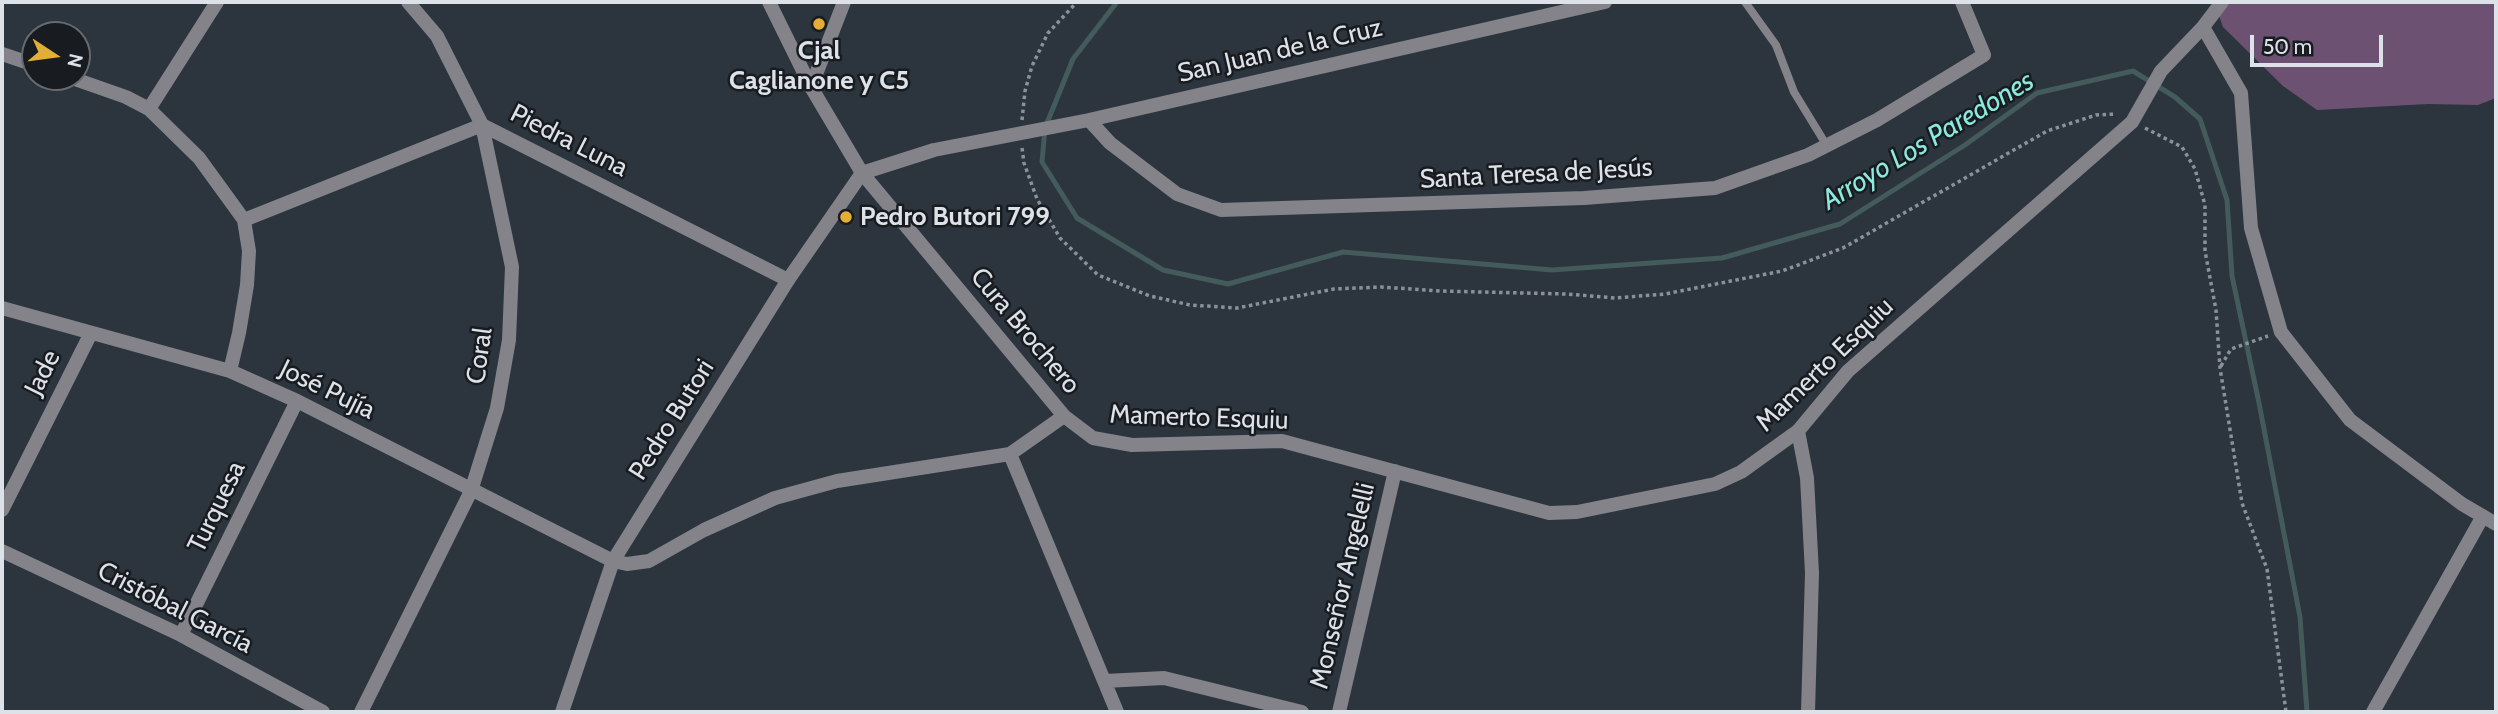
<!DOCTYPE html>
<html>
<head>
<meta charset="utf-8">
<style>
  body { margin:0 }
  #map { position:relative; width:2498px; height:714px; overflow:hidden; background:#2c343e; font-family:Cabin,sans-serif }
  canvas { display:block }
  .frame { position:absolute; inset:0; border:4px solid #dce2e8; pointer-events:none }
  .north { position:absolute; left:21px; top:21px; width:70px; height:70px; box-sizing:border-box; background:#181c20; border:2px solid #666b70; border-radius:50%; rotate:103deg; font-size:19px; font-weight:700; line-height:28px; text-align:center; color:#dce2e8 }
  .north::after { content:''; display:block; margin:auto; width:24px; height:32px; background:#e3ae35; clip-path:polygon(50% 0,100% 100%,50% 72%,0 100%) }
  .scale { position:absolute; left:2250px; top:35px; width:133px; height:32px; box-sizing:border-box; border:4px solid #dce2e8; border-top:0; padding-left:9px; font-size:21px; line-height:24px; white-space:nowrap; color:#dce2e8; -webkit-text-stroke:5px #181c20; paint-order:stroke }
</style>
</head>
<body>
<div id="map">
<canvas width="2498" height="714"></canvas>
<div class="frame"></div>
<div class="north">N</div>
<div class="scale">50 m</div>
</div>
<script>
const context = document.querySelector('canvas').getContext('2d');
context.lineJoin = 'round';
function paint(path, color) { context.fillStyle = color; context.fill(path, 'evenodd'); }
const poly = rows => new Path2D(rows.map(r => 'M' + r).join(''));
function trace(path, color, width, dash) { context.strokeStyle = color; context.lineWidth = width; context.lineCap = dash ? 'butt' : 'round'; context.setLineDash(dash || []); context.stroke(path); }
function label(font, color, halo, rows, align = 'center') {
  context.font = font + ' Cabin,sans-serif'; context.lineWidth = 5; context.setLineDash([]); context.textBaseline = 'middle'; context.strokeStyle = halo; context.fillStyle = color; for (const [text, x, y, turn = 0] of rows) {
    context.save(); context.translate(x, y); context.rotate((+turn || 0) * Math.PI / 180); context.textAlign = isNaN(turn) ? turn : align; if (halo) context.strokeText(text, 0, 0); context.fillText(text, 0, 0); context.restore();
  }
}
paint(poly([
  [2214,2,2496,2,2496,98,2478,105,2428,104,2317,110,2283,86,2223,27]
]), '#6d5172');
trace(poly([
  [1117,2,1073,59,1045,128,1042,162,1077,218,1163,270,1228,284,1343,252,1552,270,1722,258,1840,224,1965,145,2037,93,2133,71,2175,97,2200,119,2227,200,2232,276,2259,403,2300,617,2307,712]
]), '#445b5b', 5);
trace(poly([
  [1022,120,1025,91,1032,66,1048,33,1077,2],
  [2145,128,2182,147,2195,169,2205,205,2205,251,2216,310,2220,368,2242,503,2267,569,2286,712],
  [1022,148,1024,163,1037,199,1060,238,1098,275,1150,296,1190,305,1237,308,1334,289,1381,287,1441,291,1567,294,1615,298,1665,294,1782,271,1843,248,2047,131,2096,115,2116,114],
  [2221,366,2231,349,2268,336]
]), '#8a9199', 3.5, [3.5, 3.5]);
trace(poly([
  [1745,2,1776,45,1794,92,1827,146]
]), '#838389', 8);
trace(poly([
  [769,2,811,87],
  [2203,27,2241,93,2251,228,2281,332,2350,420,2462,504,2496,524],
  [2,54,35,65],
  [69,77,126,97,149,109,199,158,244,220,249,251,247,285,239,333,230,371],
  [149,109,217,2],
  [1089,120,1110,143,1177,194,1221,210,1584,198,1715,188,1808,155,1877,120,1984,55,1962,2],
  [244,220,482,125,788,280],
  [2,308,230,371,297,401,613,561,627,564,649,561,704,530,775,498,837,481,1010,454],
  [1064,416,1093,438,1132,445,1282,441,1549,513,1577,512,1715,484,1741,472,1798,431,1848,371,2132,122,2161,71,2203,27,2222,2],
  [1798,431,1807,478,1812,573,1808,712],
  [2,510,91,333],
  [2,551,181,635,323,712],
  [181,635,297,401],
  [1105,681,1164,678,1302,712],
  [361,712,471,491,497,408,509,340,512,267,482,125,437,36,408,2],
  [1117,712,1010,454,1064,416,862,173,934,150,1089,120,1605,2],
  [1339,712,1395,471],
  [2373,712,2483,516]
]), '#838389', 14);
trace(poly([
  [562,712,613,561,788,280,862,173,811,87,844,2]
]), '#838389', 14);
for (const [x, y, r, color] of [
  [819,24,7,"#e3ae35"],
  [846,217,7,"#e3ae35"]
]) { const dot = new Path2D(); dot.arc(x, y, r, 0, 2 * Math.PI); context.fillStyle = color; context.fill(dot); trace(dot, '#181c20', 2.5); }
label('bold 26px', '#dce2e8', '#181c20', [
  ["Cjal",819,51],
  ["Caglianone y C5",819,81],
  ["Pedro Butori 799",860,217,"left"]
]);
label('26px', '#dce2e8', '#181c20', [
  ["San Juan de la Cruz",1280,51,-13],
  ["Piedra Luna",569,141,27],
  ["Santa Teresa de Jesús",1536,174,-3],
  ["Cura Brochero",1025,331,50],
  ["Coral",480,356,-82],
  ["Mamerto Esquiu",1825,365,-44],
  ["Jade",43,373,-63],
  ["José Pujía",327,390,26],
  ["Mamerto Esquiu",1199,418,2],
  ["Pedro Butori",672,420,-58],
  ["Turquesa",217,507,-64],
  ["Monseñor Angelelli",1343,586,-77],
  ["Cristóbal García",175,608,27]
]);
label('italic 28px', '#8ce9de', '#181c20', [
  ["Arroyo Los Paredones",1928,141,-31]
]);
</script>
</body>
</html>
